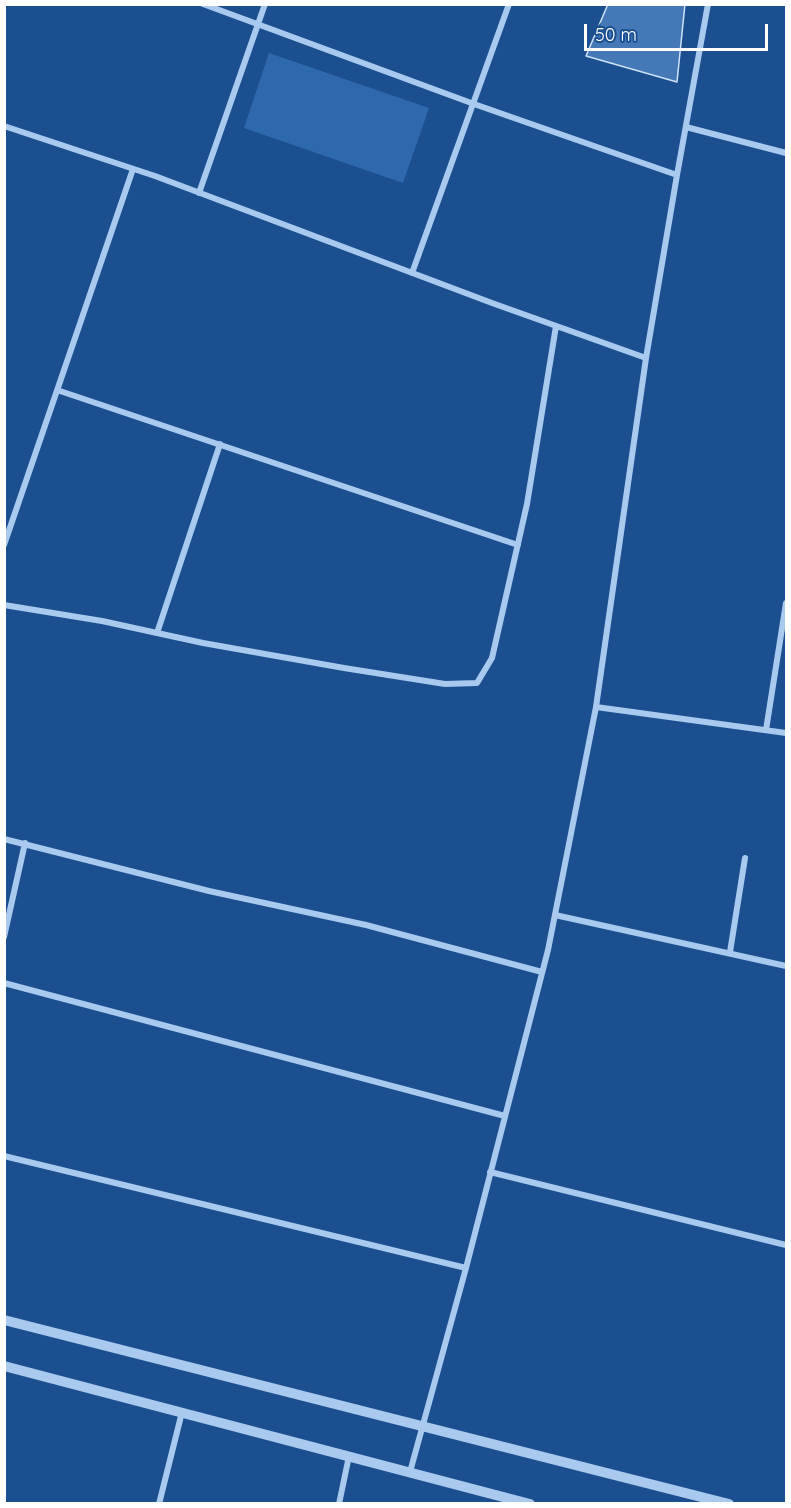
<!DOCTYPE html>
<html>
<head>
<meta charset="utf-8">
<style>
  body { margin:0 }
  #map { position:relative; width:791px; height:1508px; overflow:hidden; background:#1b4f8f; font-family:Quicksand,sans-serif }
  canvas { display:block }
  .frame { position:absolute; inset:0; border:6px solid #fff; pointer-events:none }
  .scale { position:absolute; left:584px; top:24px; width:184px; height:27px; box-sizing:border-box; border:3px solid #fff; border-top:0; padding-left:8px; font-size:18px; line-height:21px; white-space:nowrap; color:#fff; -webkit-text-stroke:4px #1b4f8f; paint-order:stroke }
</style>
</head>
<body>
<div id="map">
<canvas width="791" height="1508"></canvas>
<div class="frame"></div>
<div class="scale">50 m</div>
</div>
<script>
const context = document.querySelector('canvas').getContext('2d');
context.lineJoin = 'round';
function paint(path, color) { context.fillStyle = color; context.fill(path, 'evenodd'); }
const poly = rows => new Path2D(rows.map(r => 'M' + r).join(''));
function trace(path, color, width, dash) { context.strokeStyle = color; context.lineWidth = width; context.lineCap = dash ? 'butt' : 'round'; context.setLineDash(dash || []); context.stroke(path); }
paint(poly([
  [269,53,429,108,403,183,244,128]
]), '#2e69ad');
const building = poly([
  [608,4,685,4,677,82,586,56,608,4]
]);
paint(building, '#4478b7');
trace(building, '#cfe3fa', 1.5);
trace(poly([
  [203,4,474,104,677,175],
  [4,126,155,176,492,303,646,358],
  [686,127,786,153],
  [199,193,265,4],
  [412,273,509,4],
  [57,390,518,545],
  [4,545,133,169],
  [4,605,102,621,203,643,344,668,445,684,477,683,492,658,527,504,556,326],
  [157,633,220,444],
  [596,707,786,733],
  [766,730,786,603],
  [4,839,209,891,366,925,542,972],
  [555,915,786,966],
  [4,937,25,843],
  [730,952,745,858],
  [4,983,505,1116],
  [4,1156,466,1268],
  [490,1172,786,1245],
  [410,1472,466,1268,548,950,596,707,646,358,677,175,708,4],
  [159,1504,182,1412],
  [339,1504,349,1456]
]), '#a9c9ee', 6);
trace(poly([
  [4,1320,729,1504],
  [4,1366,530,1504]
]), '#a9c9ee', 10);
</script>
</body>
</html>
